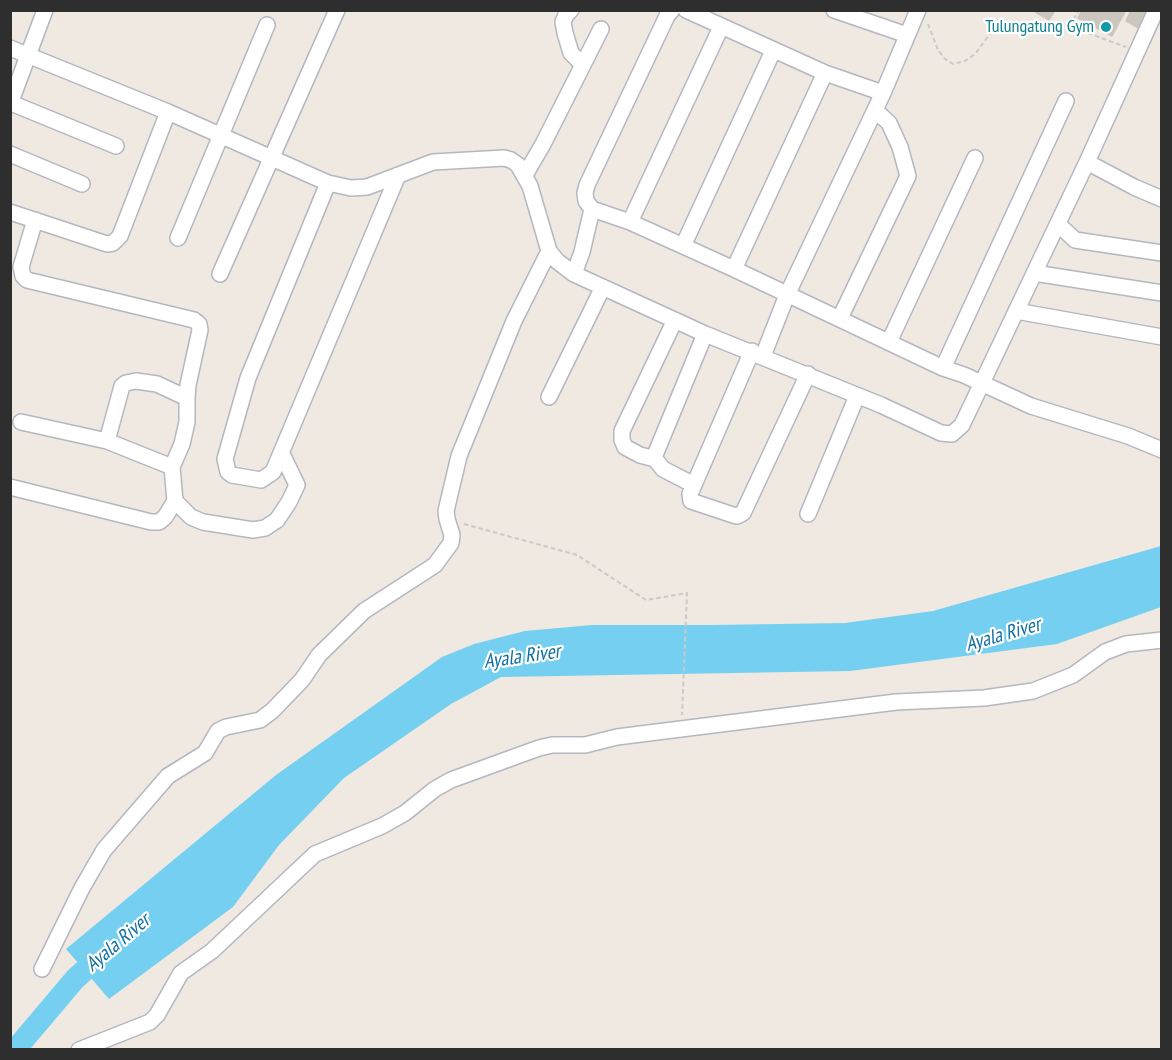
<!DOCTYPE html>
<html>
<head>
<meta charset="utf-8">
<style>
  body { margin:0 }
  #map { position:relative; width:1172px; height:1060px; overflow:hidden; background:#efe9e1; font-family:"PT Sans Narrow",sans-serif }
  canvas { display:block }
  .frame { position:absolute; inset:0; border:12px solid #2e2e2e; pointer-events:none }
</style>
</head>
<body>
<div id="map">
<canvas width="1172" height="1060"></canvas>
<div class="frame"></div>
</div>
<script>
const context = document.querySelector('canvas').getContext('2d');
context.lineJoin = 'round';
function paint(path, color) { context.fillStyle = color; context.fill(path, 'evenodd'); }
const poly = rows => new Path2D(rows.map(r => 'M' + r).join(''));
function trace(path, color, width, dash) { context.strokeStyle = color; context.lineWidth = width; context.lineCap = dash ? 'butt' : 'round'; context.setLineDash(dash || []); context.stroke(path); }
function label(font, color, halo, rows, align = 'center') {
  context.font = font + ' "PT Sans Narrow",sans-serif'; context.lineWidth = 4.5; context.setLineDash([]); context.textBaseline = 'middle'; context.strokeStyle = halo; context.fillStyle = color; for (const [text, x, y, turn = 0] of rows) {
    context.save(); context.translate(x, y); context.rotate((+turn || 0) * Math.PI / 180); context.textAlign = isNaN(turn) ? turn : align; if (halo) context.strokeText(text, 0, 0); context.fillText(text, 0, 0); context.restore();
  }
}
paint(poly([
  [1161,546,1161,607,1057,644,850,671,501,677,451,704,344,778,279,845,233,907,109,999,66,949,276,775,442,657,474,644,525,631,592,625,713,625,845,623,933,611]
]), '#75cff0');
trace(poly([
  [15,1050,75,979,108,949]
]), '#75cff0', 22);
const building = poly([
  [1032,10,1055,10,1049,20,1032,10],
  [1082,10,1126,10,1112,36,1078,18,1082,10],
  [1131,10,1148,10,1139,28,1126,21,1131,10]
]);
paint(building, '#cbc7bf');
trace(building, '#cbc5ba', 1.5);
const minor = poly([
  [571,10,566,15,563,22,565,33,571,53,583,65],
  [686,10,825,73,883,93],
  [834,10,907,35],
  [10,48,168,112,328,183,351,188,367,187,433,162,504,158,511,160,518,165,530,186,549,251,557,261,574,274,705,334,881,405,941,433,952,434,962,425,1087,162,1156,10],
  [11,103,116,146],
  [10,104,45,10],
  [10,154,82,184],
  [1087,162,1134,187,1162,199],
  [525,175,543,144,601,29],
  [328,183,248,378,225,459,228,472,232,475,261,480,273,472,398,175],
  [592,209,586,201,585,193,587,185,667,16,672,10],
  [10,212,107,244,113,243,120,236,168,112],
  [35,220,21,267,23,276,27,280,194,320,199,324,200,330,188,385,187,398],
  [630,222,721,27],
  [1058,224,1075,240,1162,253],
  [178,238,267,25],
  [683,246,773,51],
  [734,269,825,73],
  [1034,273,1162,293],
  [220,274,337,10],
  [574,274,582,252,592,209,630,222,734,269,943,368,964,375,1031,406,1128,436,1162,450],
  [1016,311,1162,337],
  [840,318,908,176,900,147,889,123,875,110],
  [889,342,975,158],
  [752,351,690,494,691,501,733,515,737,516,743,513,808,374],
  [763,356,787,295,883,93,918,10],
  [943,368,1066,101],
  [549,397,603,287],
  [107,441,122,386,126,383,136,381,157,384,187,398,187,422,182,444,172,467],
  [655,459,640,455,625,447,622,440,622,431,675,320],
  [694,485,663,469,655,459,655,455,705,334],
  [10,487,151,522,159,522,165,517,175,501,172,467,107,441,21,422],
  [175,501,191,517,203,522,253,530,265,528,277,520,289,502,297,485,282,454],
  [808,514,857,396],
  [42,969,82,888,104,850,168,776,205,753,218,731,226,727,260,720,272,711,302,680,319,655,364,611,435,565,451,543,452,535,447,519,446,511,459,456,514,321,549,251],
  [79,1050,150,1022,157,1015,181,973,212,951,315,854,382,826,405,813,435,789,451,780,539,748,552,745,585,745,617,737,896,702,984,698,1033,691,1073,675,1105,652,1126,644,1162,640]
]);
trace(minor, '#b4b7c1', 18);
trace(poly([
  [928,24,938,50,945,59,953,64,965,61,975,54,996,26,1008,22,1063,24,1126,47],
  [1070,26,1079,10],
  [464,524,577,555,646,600,687,593,682,715]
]), '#c9c9c9', 2, [4.5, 3]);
trace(minor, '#fff', 15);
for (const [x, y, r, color] of [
  [1106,27,6,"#0f9aa8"]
]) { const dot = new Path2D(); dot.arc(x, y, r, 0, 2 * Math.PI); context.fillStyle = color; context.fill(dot); trace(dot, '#fff', 2); }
label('18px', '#0d838f', '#fff', [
  ["Tulungatung Gym",1094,27]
], 'right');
label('italic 20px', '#0d6fa3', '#fff', [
  ["Ayala River",1003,635,-16],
  ["Ayala River",522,657,-8],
  ["Ayala River",118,943,-40]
]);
</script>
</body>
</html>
